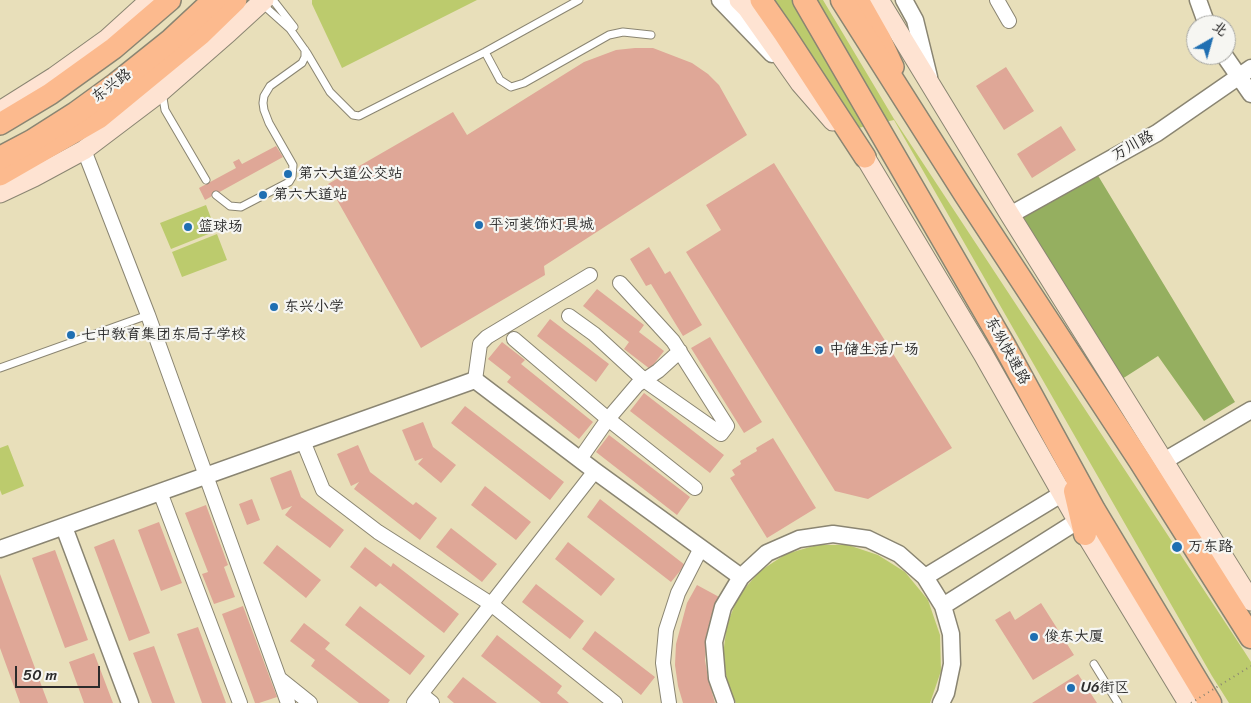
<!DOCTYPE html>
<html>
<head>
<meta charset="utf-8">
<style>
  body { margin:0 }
  #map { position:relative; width:1251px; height:703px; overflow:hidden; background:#e8dfba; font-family:Sriracha,"LXGW WenKai TC",sans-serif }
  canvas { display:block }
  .north { position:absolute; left:1186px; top:15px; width:50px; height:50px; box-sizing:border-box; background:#f6f6f2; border:1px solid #a5a5a2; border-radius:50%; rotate:38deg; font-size:14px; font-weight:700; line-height:20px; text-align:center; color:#2b2b2b }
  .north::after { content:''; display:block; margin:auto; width:18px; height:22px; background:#1f6fb2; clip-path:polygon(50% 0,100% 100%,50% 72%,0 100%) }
  .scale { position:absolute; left:15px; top:666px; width:85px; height:22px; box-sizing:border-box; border:2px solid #2b2b2b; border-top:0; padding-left:6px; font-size:15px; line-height:18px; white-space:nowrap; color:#2b2b2b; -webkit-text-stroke:4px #f6f6f2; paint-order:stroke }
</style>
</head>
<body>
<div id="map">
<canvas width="1251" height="703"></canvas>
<div class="north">北</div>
<div class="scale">50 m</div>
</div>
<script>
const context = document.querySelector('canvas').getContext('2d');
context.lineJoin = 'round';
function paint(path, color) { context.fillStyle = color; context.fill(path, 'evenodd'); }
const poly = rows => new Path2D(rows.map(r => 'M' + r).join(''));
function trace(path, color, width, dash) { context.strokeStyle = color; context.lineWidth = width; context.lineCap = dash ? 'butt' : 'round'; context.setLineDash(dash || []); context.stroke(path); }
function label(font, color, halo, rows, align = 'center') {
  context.font = font + ' Sriracha,"LXGW WenKai TC",sans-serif'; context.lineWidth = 4.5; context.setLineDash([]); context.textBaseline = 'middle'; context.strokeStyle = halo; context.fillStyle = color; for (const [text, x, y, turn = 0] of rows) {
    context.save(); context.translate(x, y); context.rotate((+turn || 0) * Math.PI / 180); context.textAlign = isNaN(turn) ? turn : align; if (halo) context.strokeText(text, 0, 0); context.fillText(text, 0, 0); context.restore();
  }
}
paint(poly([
  [312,0,477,0,342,68,312,4],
  [770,0,823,0,894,119,1244,651,1251,662,1251,703,1229,703,1212,676,894,120,858,128],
  [206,205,216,231,171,249,160,223],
  [217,234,227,260,182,277,172,252],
  [8,445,24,486,2,495,0,490,0,448],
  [817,545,848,545,878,555,905,572,928,600,940,635,941,671,930,703,736,703,728,687,723,655,727,624,739,595,760,571,786,554]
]), '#bccb6d');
paint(poly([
  [1097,174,1235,402,1204,421,1158,356,1122,379,1019,216]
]), '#95af60');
paint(poly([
  [635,48,653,48,692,63,708,74,719,85,747,135,544,266,545,275,421,348,328,184,453,112,467,135,584,62,616,50],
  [1006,67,1034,111,1004,130,976,86],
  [1061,126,1076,150,1032,178,1017,154],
  [276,146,283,157,205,200,199,188,236,168,233,162,239,159,242,164],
  [774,163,952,448,868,499,835,491,686,252,721,230,706,205],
  [649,247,665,274,670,271,702,325,683,336,651,284,646,286,630,259],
  [597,289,644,325,639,332,664,351,650,369,624,349,629,342,583,306],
  [550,319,609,364,596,382,537,336],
  [710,337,762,422,744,433,691,348],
  [502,342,525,360,521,364,593,422,579,439,507,382,511,377,488,359],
  [644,393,724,455,710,473,630,411],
  [465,406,564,482,550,500,451,423],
  [423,422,433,447,456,465,441,483,418,464,423,458,415,461,402,430],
  [609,435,690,497,677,515,596,452],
  [773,438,816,508,767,538,730,478,735,475,732,470,741,464,740,461,757,451,756,448],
  [358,445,370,472,413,505,416,502,437,518,420,540,354,489,359,482,351,486,337,454],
  [291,470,301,497,344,530,330,548,285,515,292,506,282,510,270,478],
  [485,486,531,522,516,540,471,505],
  [252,499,260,520,247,525,239,504],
  [600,499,685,565,671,582,587,517],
  [206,505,228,565,224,567,235,597,214,604,202,574,208,572,185,513],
  [159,522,182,583,161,591,138,530],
  [451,528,497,564,482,582,436,547],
  [114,539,150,633,129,641,94,547],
  [568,542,615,579,601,596,555,559],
  [277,545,321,580,306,598,263,563],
  [365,547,391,567,393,563,459,614,444,633,380,583,376,587,350,567],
  [55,550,88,640,65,648,32,558],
  [0,574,48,703,20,703,0,648],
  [536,584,584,621,570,639,522,602],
  [697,585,721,598,713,613,707,633,705,660,708,678,715,703,683,703,678,686,675,665,676,644,687,603],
  [1041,603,1074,655,1033,680,995,620,1010,611,1015,620],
  [243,606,277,697,259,703,255,703,222,614],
  [360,606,425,656,410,675,345,625],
  [304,623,330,643,325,649,390,700,388,703,359,703,311,666,315,660,290,641],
  [198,627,226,703,202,703,177,634],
  [595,631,655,677,641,695,582,649],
  [497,635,562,686,557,693,569,703,541,703,481,656],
  [154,646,175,703,152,703,133,653],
  [94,653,113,703,84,703,69,662],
  [1078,674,1097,703,1032,703],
  [463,677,497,703,454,703,447,697]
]), '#dfa797');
const service = poly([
  [273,0,294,27],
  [261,3,290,29,307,53,330,92,353,115,359,116,485,52,579,0],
  [485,52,500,80,511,87,524,83,609,35,623,32,651,35],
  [165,95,163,98,165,110,206,180],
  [216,195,230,206,241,207,289,182,292,177,293,165,269,123,264,110,263,103,264,96,270,86,302,63,305,57,305,50],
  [0,368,148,315],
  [1094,664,1118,703]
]);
const minor = poly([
  [997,0,1009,21],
  [84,150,148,315,288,703],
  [569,316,594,334,644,380,721,434,727,426,673,341,620,283],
  [514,339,608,419,695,488],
  [475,380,480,344,487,337,590,275],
  [303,441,323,490,378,532,491,604,615,703],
  [580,459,608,419,637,385,658,371,680,351],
  [160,492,240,703],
  [280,679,310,703],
  [421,694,432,703],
  [414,703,595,471],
  [669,703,663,663,666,630,678,593,701,548]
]);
const tertiary = poly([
  [720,0,772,54],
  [904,0,915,20,929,77],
  [1198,0,1207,25],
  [1224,55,1251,94],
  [1010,215,1157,133,1251,68],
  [1164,461,1251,410],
  [64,527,130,703],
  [0,549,475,380,595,471,741,577],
  [925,577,1073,487],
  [943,606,1087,515],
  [726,703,717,678,714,642,723,607,741,577,767,553,799,539,833,534,868,539,899,554,925,577,943,606,951,634,952,664,946,693,941,703]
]);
const secondary = poly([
  [739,0,747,8,800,83,833,121],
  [879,0,1010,215,1251,601],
  [0,111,54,77,107,39,150,0],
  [865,157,983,354,1077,520,1188,703],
  [0,193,34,177,84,150,158,94,229,32,264,0]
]);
const primary = poly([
  [761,0,784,33,865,157],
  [858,0,880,39,893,67],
  [0,124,50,94,114,48,170,0],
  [0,175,99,118,200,35,236,0]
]);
const trunk = poly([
  [804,0,1004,345,1094,510,1210,703],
  [842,0,965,194,1140,461,1251,637],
  [0,158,32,141,76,113,116,84,171,40,214,0],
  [1075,491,1085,534]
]);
trace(service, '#8a8572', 9);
trace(minor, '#8a8572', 16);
trace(tertiary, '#8a8572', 19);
trace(secondary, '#8a8572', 21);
trace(primary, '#8a8572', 24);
trace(trunk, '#8a8572', 25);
trace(service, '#fff', 7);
trace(minor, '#fff', 14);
trace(tertiary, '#fff', 16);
trace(secondary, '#fee3d2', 19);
trace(primary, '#fcba8e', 21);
trace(trunk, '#fcba8e', 22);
trace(poly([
  [1191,703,1251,666]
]), '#8a8572', 2, [1, 4]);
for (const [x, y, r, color] of [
  [288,174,5,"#1f6fb2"],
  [263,195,5,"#1f6fb2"],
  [479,225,5,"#1f6fb2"],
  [188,227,5,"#1f6fb2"],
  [274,307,5,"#1f6fb2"],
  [71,335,5,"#1f6fb2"],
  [819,350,5,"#1f6fb2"],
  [1177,547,6,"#1f6fb2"],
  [1034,637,5,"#1f6fb2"],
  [1071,688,5,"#1f6fb2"]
]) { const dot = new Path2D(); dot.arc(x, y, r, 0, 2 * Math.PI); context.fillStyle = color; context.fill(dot); trace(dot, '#f6f6f2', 2); }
label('15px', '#2b2b2b', '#f6f6f2', [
  ["东兴路",112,86,-37],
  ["万川路",1133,146,-29],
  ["东纵快速路",1007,351,61]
]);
label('15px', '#2b2b2b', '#f6f6f2', [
  ["第六大道公交站",298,174],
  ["第六大道站",273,195],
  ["平河装饰灯具城",489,225],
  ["篮球场",198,227],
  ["东兴小学",284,307],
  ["七中教育集团东局子学校",81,335],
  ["中储生活广场",829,350],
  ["万东路",1188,547],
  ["俊东大厦",1044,637],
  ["U6街区",1081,688]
], 'left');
</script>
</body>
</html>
